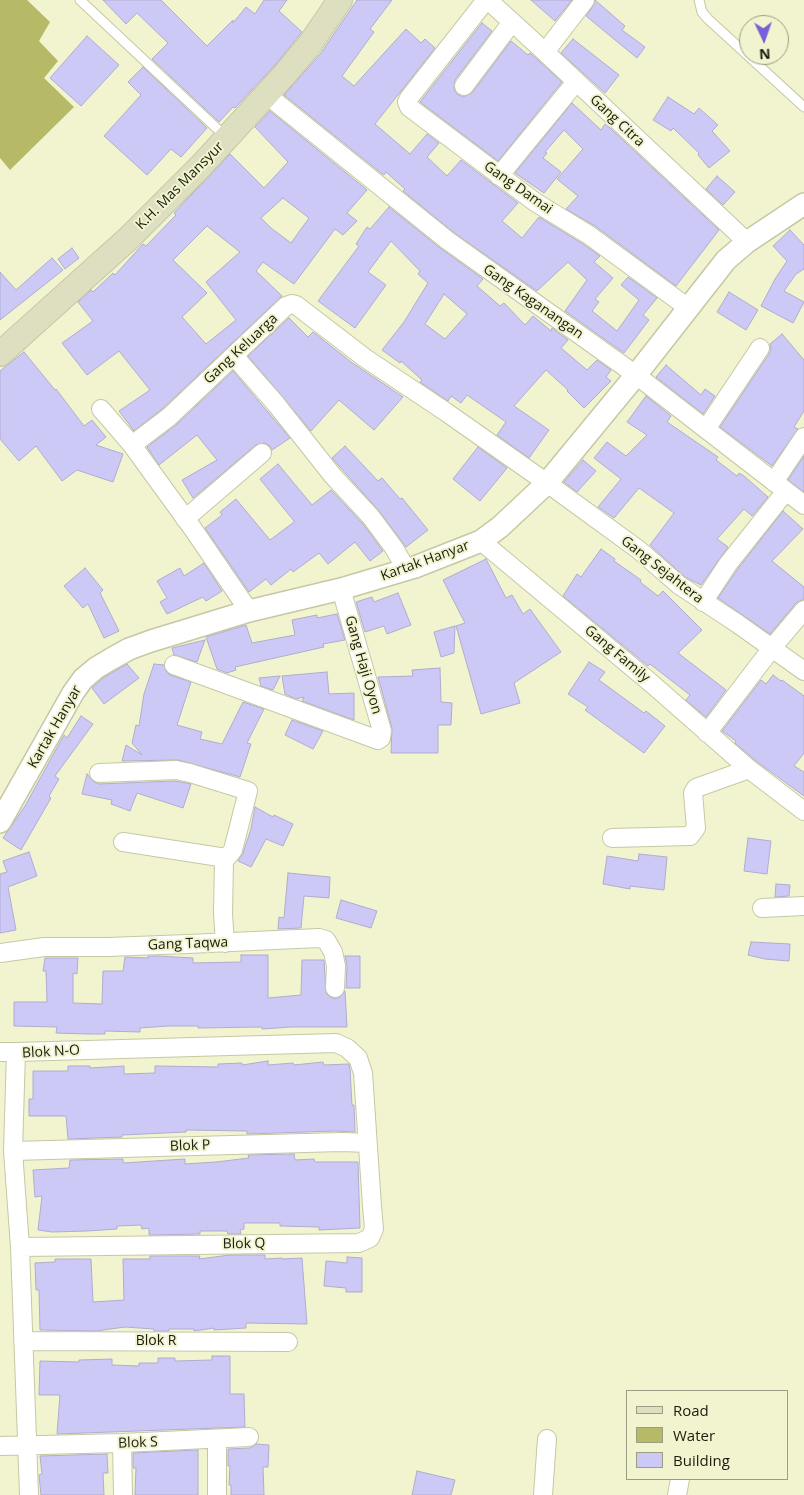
<!DOCTYPE html>
<html>
<head>
<meta charset="utf-8">
<style>
  body { margin:0 }
  #map { position:relative; width:804px; height:1495px; overflow:hidden; background:#f1f4cf; font-family:"Open Sans",sans-serif }
  canvas { display:block }
  .legend { position:absolute; left:626px; top:1390px; width:162px; height:90px; box-sizing:border-box; background:#f1f4cf; border:1px solid #9b9e82; margin:0; padding:6px 9px; list-style:none; font-size:15px; color:#1b1c0f }
  .legend li { display:flex; align-items:center; gap:10px; height:25px }
  .legend b { width:25px; border:1px solid #9b9e82 }
  .north { position:absolute; left:739px; top:15px; width:50px; height:50px; box-sizing:border-box; background:#f1f4cf; border:1px solid #9b9e82; border-radius:50%; rotate:177deg; font-size:14px; font-weight:700; line-height:20px; text-align:center; color:#1b1c0f }
  .north::after { content:''; display:block; margin:auto; width:18px; height:22px; background:#795fda; clip-path:polygon(50% 0,100% 100%,50% 72%,0 100%) }
</style>
</head>
<body>
<div id="map">
<canvas width="804" height="1495"></canvas>
<ul class="legend">
<li><b style="height:6px;background:#dedfc0"></b>Road</li>
<li><b style="height:14px;background:#b6b966"></b>Water</li>
<li><b style="height:14px;background:#cdc9f7"></b>Building</li>
</ul>
<div class="north">N</div>
</div>
<script>
const context = document.querySelector('canvas').getContext('2d');
context.lineJoin = 'round';
function paint(path, color) { context.fillStyle = color; context.fill(path, 'evenodd'); }
const poly = rows => new Path2D(rows.map(r => 'M' + r).join(''));
function trace(path, color, width, dash) { context.strokeStyle = color; context.lineWidth = width; context.lineCap = dash ? 'butt' : 'round'; context.setLineDash(dash || []); context.stroke(path); }
function label(font, color, halo, rows, align = 'center') {
  context.font = font + ' "Open Sans",sans-serif'; context.lineWidth = 4; context.setLineDash([]); context.textBaseline = 'middle'; context.strokeStyle = halo; context.fillStyle = color; for (const [text, x, y, turn = 0] of rows) {
    context.save(); context.translate(x, y); context.rotate((+turn || 0) * Math.PI / 180); context.textAlign = isNaN(turn) ? turn : align; if (halo) context.strokeText(text, 0, 0); context.fillText(text, 0, 0); context.restore();
  }
}
paint(poly([
  [0,0,27,0,50,22,39,41,58,61,44,78,74,107,10,170,0,158]
]), '#b6b966');
const building = poly([
  [103,0,161,0,207,46,233,20,233,23,246,7,255,14,264,0,287,0,279,11,302,32,276,64,235,108,233,107,219,122,152,59,168,43,137,13,126,24,103,0],
  [357,0,392,0,370,29,374,32,342,76,354,86,406,29,421,43,425,39,435,48,375,124,410,154,427,134,439,143,427,157,447,176,461,160,518,203,502,221,522,238,539,217,583,244,600,256,594,262,613,278,595,299,599,302,592,311,617,331,639,300,621,285,628,277,657,298,643,315,649,320,624,353,565,311,587,280,568,262,537,291,453,232,403,191,405,189,386,172,384,175,381,173,284,95,321,53,357,0],
  [531,0,572,0,555,21,531,0],
  [595,0,625,26,622,30,645,47,637,58,586,16,593,6,595,0],
  [482,23,492,31,455,80,454,90,457,94,463,97,472,93,511,41,528,55,530,53,562,82,498,161,420,102,482,23],
  [87,36,119,65,81,106,50,78,87,36],
  [573,39,619,75,605,93,561,53,573,39],
  [143,67,207,128,181,157,171,149,147,175,104,136,141,95,128,82,143,67],
  [668,97,694,114,699,108,718,125,712,131,730,151,709,168,698,155,699,153,673,128,671,131,653,120,668,97],
  [572,103,601,130,605,124,610,128,719,230,676,286,595,226,566,209,578,196,557,179,583,149,564,130,545,152,547,153,543,158,561,172,544,193,515,173,572,103],
  [270,111,367,190,347,213,357,221,343,235,335,229,294,284,263,262,256,271,282,296,162,409,134,431,119,411,150,390,119,351,87,375,62,343,93,321,78,302,91,290,93,292,113,273,115,275,143,244,146,246,176,215,174,213,230,154,264,188,288,162,255,127,270,111],
  [283,198,309,218,291,243,271,228,261,218,283,198],
  [207,226,240,252,206,282,236,320,206,344,182,317,207,293,173,260,207,226],
  [717,176,735,192,723,205,706,189,717,176],
  [389,207,440,248,483,279,477,286,500,306,504,303,525,325,533,316,551,331,552,328,568,340,561,348,587,370,597,360,611,370,606,377,611,381,584,408,567,391,568,390,546,370,514,406,549,430,529,458,497,435,506,422,467,395,461,403,451,396,448,401,420,382,422,380,401,361,400,363,382,350,404,322,428,283,418,274,420,271,391,241,368,272,386,285,355,328,318,301,359,246,356,244,367,227,370,229,389,207],
  [444,294,467,314,445,339,425,324,444,294],
  [790,230,804,245,804,269,796,274,784,291,804,302,793,323,761,306,775,279,787,261,773,246,790,230],
  [72,248,79,258,65,269,58,259,72,248],
  [52,258,63,270,0,320,0,272,16,290,52,258],
  [729,292,758,310,746,330,717,312,729,292],
  [289,318,308,337,313,332,351,362,403,397,374,430,339,400,311,431,248,356,289,318],
  [782,334,804,360,804,411,794,427,798,429,772,466,720,427,769,354,771,349,770,344,782,334],
  [24,352,55,390,56,389,84,426,92,420,106,437,96,445,123,454,113,482,77,470,62,481,36,446,19,461,0,439,0,371,24,352],
  [666,365,701,395,705,389,715,396,703,414,656,377,666,365],
  [233,371,290,438,272,450,270,446,265,443,256,445,193,498,182,480,217,460,197,435,159,465,147,447,176,425,233,371],
  [646,396,671,416,667,422,718,457,716,460,737,476,739,473,744,476,768,497,752,516,744,509,717,539,728,547,701,585,685,577,650,545,674,513,639,488,614,518,598,507,621,479,594,458,607,442,626,456,647,435,627,422,646,396],
  [345,446,378,481,382,478,400,499,402,498,428,530,406,547,379,511,332,458,345,446],
  [478,447,507,468,480,501,453,479,478,447],
  [804,456,804,492,788,480,804,456],
  [583,460,596,471,577,492,564,482,583,460],
  [278,464,312,505,331,490,363,524,383,551,370,561,355,542,328,564,319,553,293,572,291,569,271,585,266,579,249,592,205,528,222,515,220,512,236,499,270,540,294,522,294,521,260,479,278,464],
  [783,511,803,529,772,561,804,587,804,599,796,603,770,634,718,598,737,570,783,511],
  [601,549,615,559,614,561,641,580,640,582,658,596,663,591,702,630,678,653,726,690,706,717,686,700,690,695,650,664,648,666,563,596,577,574,581,577,601,549],
  [486,559,506,598,512,595,523,614,530,609,561,652,514,683,520,703,481,714,456,626,465,623,443,580,486,559],
  [204,563,222,591,206,601,203,597,167,614,160,602,167,598,157,581,180,568,184,576,204,563],
  [85,568,103,590,100,593,119,631,104,638,88,604,83,608,64,586,85,568],
  [398,593,411,625,387,634,384,626,365,632,356,602,372,597,374,602,398,593],
  [337,614,345,640,323,644,324,647,235,667,236,670,227,673,217,669,206,637,246,625,252,643,295,635,292,620,317,615,317,618,337,614],
  [455,626,454,653,441,657,434,632,455,626],
  [205,640,197,662,174,655,172,648,205,640],
  [589,662,605,672,599,680,644,713,646,711,665,726,644,753,585,710,588,707,568,694,589,662],
  [127,664,139,678,104,704,92,688,103,678,127,664],
  [154,664,164,665,166,671,170,675,191,682,177,725,202,732,200,739,222,744,243,702,264,709,247,743,251,744,240,777,178,760,122,761,126,745,142,755,132,743,136,725,139,726,144,694,154,664],
  [440,668,441,702,452,703,451,725,438,725,438,753,391,753,392,728,378,677,413,676,412,670,440,668],
  [327,672,329,694,354,693,354,720,302,701,304,697,296,699,285,694,282,676,327,672],
  [773,675,781,681,782,680,804,696,804,753,794,766,804,772,804,796,756,761,735,743,736,741,722,731,761,680,766,684,773,675],
  [280,676,273,690,261,686,259,678,280,676],
  [81,716,93,724,55,776,59,779,49,796,51,798,21,850,3,838,25,806,64,735,67,738,81,716],
  [292,720,323,731,313,749,285,735,292,720],
  [87,774,94,782,99,784,175,781,191,784,183,808,137,793,130,811,111,804,112,800,82,794,87,774],
  [255,807,273,817,274,815,293,824,283,846,266,839,251,867,238,861,243,853,251,829,255,807],
  [748,838,771,841,767,874,744,871,748,838],
  [29,852,37,876,8,887,16,930,0,933,0,874,7,872,3,861,29,852],
  [639,854,667,857,664,890,630,886,630,889,603,884,607,856,638,861,639,854],
  [288,873,330,877,329,898,304,896,301,928,278,929,279,917,284,918,288,873],
  [776,884,790,885,789,896,775,897,776,884],
  [341,900,377,911,371,928,336,918,341,900],
  [751,942,790,944,789,961,765,959,748,955,751,942],
  [241,955,268,955,268,998,301,995,302,960,324,960,326,993,330,997,335,999,340,997,345,991,347,1027,291,1027,262,1029,262,1027,198,1028,198,1026,168,1026,140,1028,140,1032,105,1031,105,1034,87,1034,56,1033,57,1027,14,1026,14,1002,47,1002,46,971,43,971,45,958,78,958,77,974,73,973,73,1003,102,1004,103,971,123,971,125,957,148,958,148,956,159,956,193,958,193,963,241,962,241,955],
  [345,956,360,956,360,988,346,988,347,966,345,956],
  [268,1061,268,1065,293,1063,294,1065,323,1062,324,1065,349,1064,350,1069,352,1105,354,1105,355,1132,335,1131,247,1134,247,1131,186,1130,186,1132,122,1135,122,1137,68,1139,66,1116,29,1116,29,1099,33,1099,33,1071,68,1071,68,1066,90,1066,90,1068,124,1066,124,1074,155,1073,155,1066,218,1067,218,1064,242,1063,242,1065,268,1061],
  [294,1154,295,1160,314,1159,315,1162,358,1162,360,1228,319,1230,319,1227,280,1226,280,1223,244,1223,244,1229,240,1230,241,1234,228,1234,227,1231,200,1231,200,1234,149,1235,149,1228,142,1229,141,1225,117,1226,117,1229,87,1231,52,1232,38,1230,42,1196,35,1197,33,1170,69,1168,70,1160,123,1159,123,1163,185,1159,185,1164,216,1162,249,1158,248,1155,294,1154],
  [230,1255,265,1255,265,1259,282,1258,282,1259,302,1258,307,1324,246,1323,246,1328,214,1330,214,1328,194,1331,194,1329,169,1329,169,1331,154,1331,154,1329,125,1327,96,1331,40,1330,39,1290,36,1290,35,1263,55,1262,55,1259,91,1259,93,1302,124,1300,123,1259,150,1259,150,1256,200,1256,199,1259,230,1255],
  [347,1257,362,1258,362,1292,346,1292,346,1288,324,1286,326,1261,347,1263,347,1257],
  [212,1356,230,1356,230,1394,244,1394,245,1427,57,1434,60,1395,39,1395,40,1361,79,1362,79,1360,112,1359,112,1365,139,1366,139,1363,158,1363,158,1358,175,1358,175,1361,212,1360,212,1356],
  [256,1444,269,1445,268,1467,263,1467,264,1495,231,1495,231,1485,229,1485,230,1466,228,1466,228,1449,250,1448,256,1444],
  [198,1450,198,1495,135,1495,136,1468,133,1468,133,1453,198,1450],
  [107,1454,108,1473,103,1473,104,1495,41,1495,39,1475,42,1474,40,1456,107,1454],
  [417,1471,455,1480,451,1495,412,1495,417,1471]
]);
paint(building, '#cdc9f7');
trace(building, '#afacce', 1);
const service = poly([
  [80,0,226,137],
  [699,0,702,12,708,19,804,107]
]);
const minor = poly([
  [486,0,409,98,407,102,409,107,535,202,589,235,687,307],
  [488,0,545,52,747,242],
  [545,52,585,0],
  [464,86,512,22],
  [267,95,447,240,636,375,804,505],
  [499,176,576,82],
  [234,356,276,404,333,476,371,517,394,548,406,569],
  [101,409,132,445],
  [706,429,760,348],
  [774,482,804,437],
  [185,519,262,453],
  [481,541,651,683,749,769,804,811],
  [703,602,728,564,786,491],
  [249,611,193,529,132,445,169,417,286,306,292,304,296,305,365,358,446,412,547,483,639,550,679,585,738,624,804,671],
  [174,665,378,740,381,738,382,731,341,589],
  [707,733,772,648,804,610],
  [99,773,176,770,190,773,248,791,233,850,224,861,223,914,225,943],
  [612,838,690,836,696,828,693,793,696,788,749,769],
  [123,842,226,858],
  [762,908,804,906],
  [0,953,44,947,108,947,188,944,319,938,326,940,333,952,336,966,335,988],
  [0,1052,16,1052],
  [13,1151,342,1142,367,1143],
  [20,1247,359,1243,370,1238,374,1229,372,1206,363,1073,358,1058,347,1048,336,1043,16,1052,13,1151,20,1247,29,1495],
  [23,1341,288,1342],
  [217,1439,217,1495],
  [122,1443,123,1495],
  [0,1446,122,1443,249,1437],
  [543,1495,547,1439],
  [677,1495,680,1479]
]);
const tertiary = poly([
  [0,822,73,693,83,679,96,668,111,659,129,649,151,641,249,611,341,589,415,567,481,541,500,527,547,483,636,375,726,260,747,242,804,204]
]);
const secondary = poly([
  [0,354,129,238,201,166,286,73,310,44,340,0]
]);
trace(service, '#c6c8a4', 11);
trace(minor, '#c6c8a4', 20);
trace(tertiary, '#c6c8a4', 24);
trace(secondary, '#c6c8a4', 26);
trace(service, '#fff', 9);
trace(minor, '#fff', 18);
trace(tertiary, '#fff', 21);
trace(secondary, '#dedfc0', 24);
label('14px', '#1b1c0f', '#f1f4cf', [
  ["Gang Citra",617,121,43],
  ["K.H. Mas Mansyur",180,186,-45],
  ["Gang Damai",518,188,35],
  ["Gang Kaganangan",533,302,35],
  ["Gang Keluarga",241,349,-43],
  ["Kartak Hanyar",425,561,-20],
  ["Gang Sejahtera",662,570,38],
  ["Gang Family",617,654,40],
  ["Gang Haji Oyon",363,665,74],
  ["Kartak Hanyar",55,727,-60],
  ["Gang Taqwa",188,944,-2],
  ["Blok N-O",51,1052,-3],
  ["Blok P",190,1146,-2],
  ["Blok Q",244,1244,-1],
  ["Blok R",156,1341],
  ["Blok S",138,1443,-2]
]);
</script>
</body>
</html>
